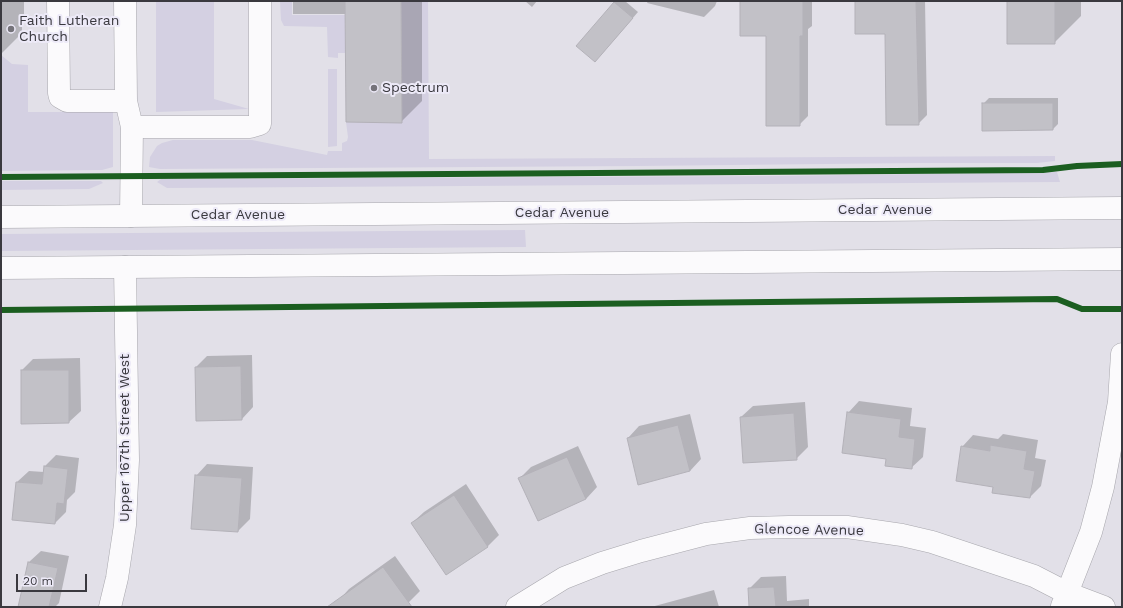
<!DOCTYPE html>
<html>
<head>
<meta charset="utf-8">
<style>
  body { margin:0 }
  #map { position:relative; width:1123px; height:608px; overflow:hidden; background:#e2e0e8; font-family:"Work Sans",sans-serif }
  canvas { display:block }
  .frame { position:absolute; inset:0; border:2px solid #3a393f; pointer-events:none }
  .scale { position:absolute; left:16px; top:574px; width:71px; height:18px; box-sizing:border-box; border:2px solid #3a393f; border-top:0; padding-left:5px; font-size:12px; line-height:14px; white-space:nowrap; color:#3a393f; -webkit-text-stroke:3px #edeaf8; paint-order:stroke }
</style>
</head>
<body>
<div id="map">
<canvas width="1123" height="608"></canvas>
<div class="frame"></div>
<div class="scale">20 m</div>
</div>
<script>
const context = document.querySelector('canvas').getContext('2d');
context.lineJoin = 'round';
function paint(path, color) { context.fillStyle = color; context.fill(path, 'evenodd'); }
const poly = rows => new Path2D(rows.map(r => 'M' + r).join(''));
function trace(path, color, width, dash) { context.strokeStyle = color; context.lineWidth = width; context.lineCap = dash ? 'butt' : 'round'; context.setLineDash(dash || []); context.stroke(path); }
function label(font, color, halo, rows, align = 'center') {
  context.font = font + ' "Work Sans",sans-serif'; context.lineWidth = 4; context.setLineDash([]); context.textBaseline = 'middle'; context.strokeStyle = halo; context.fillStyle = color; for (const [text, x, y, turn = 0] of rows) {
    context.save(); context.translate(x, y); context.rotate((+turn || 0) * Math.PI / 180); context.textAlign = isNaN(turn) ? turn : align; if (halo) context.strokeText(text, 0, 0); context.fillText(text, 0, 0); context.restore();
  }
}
paint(poly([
  [156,1,214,1,214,99,249,109,156,112],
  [280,1,292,1,292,15,345,15,346,53,338,53,338,58,328,57,327,27,284,26,281,20],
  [401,1,428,1,429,159,1055,156,1055,161,1037,163,919,163,638,166,160,169,149,167,150,157,157,146,162,143,173,140,252,140,327,155,328,151,342,151,342,143,347,141,348,137,346,122,402,122],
  [1,55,12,64,28,65,28,112,113,112,113,167,102,170,1,171],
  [328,69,337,69,337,146,328,147],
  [1057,172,1060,182,167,188,157,182,161,179,778,176],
  [1,181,101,181,103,183,89,189,1,190],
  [525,230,526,247,1,251,1,234]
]), '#d4d0e2');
paint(poly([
  [1,1,24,1,24,14,22,16,22,33,1,54],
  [293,1,422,1,422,101,401,122,346,14,293,14],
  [525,1,537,1,532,7],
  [616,1,625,1,638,12,601,55,577,46],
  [648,1,717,1,715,6,704,17,647,3],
  [741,1,812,1,812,26,808,29,808,116,799,125,767,35],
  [856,1,925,1,927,115,918,124,886,33],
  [1008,1,1081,1,1081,16,1054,43],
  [989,98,1058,98,1058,124,1053,129,983,104],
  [252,355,253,407,242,419,196,367,207,356],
  [80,358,81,411,69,422,22,370,33,359],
  [859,401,912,408,910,426,926,428,923,457,911,468,887,458,848,413],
  [805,402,808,447,796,459,741,417,753,406],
  [690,414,701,459,690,471,628,438,639,426],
  [1003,434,1038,440,1035,458,1046,460,1041,486,1030,497,994,486,962,447,973,435,998,439],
  [578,446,597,487,586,499,519,479,531,467],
  [56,455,79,458,75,492,67,500,66,512,55,523,17,482,29,471,44,472,44,467],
  [207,464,253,467,250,519,238,531,192,528,196,476],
  [466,484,499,535,488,546,446,574,412,523,424,512],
  [41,551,69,556,59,603,55,607,19,607,29,562],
  [395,556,420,591,409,602,402,607,342,607,338,601,349,589],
  [786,576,787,601,809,599,809,607,750,607,749,589,761,577],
  [714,590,719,607,651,607]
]), '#0003');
const building = poly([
  [345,1,401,1,402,123,346,122,345,1],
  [740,1,803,1,803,36,800,36,800,126,766,126,766,36,740,36,740,1],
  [855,1,916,1,919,125,886,125,885,34,855,34,855,1],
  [1007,1,1055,1,1055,44,1007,44,1007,1],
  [614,2,633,18,595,62,576,46,614,2],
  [982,103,1053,103,1053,130,982,131,982,103],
  [241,366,242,420,196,421,195,367,241,366],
  [21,370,69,370,69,423,21,424,21,370],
  [847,412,901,419,899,437,915,439,912,469,885,466,886,459,842,453,847,412],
  [794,413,797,460,743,463,740,417,794,413],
  [678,425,690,471,638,485,627,438,678,425],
  [990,445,1027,451,1024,469,1035,471,1030,498,992,493,993,487,956,481,961,446,990,451,990,445],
  [567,457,586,499,538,521,518,478,567,457],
  [44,466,68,469,64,504,57,503,55,524,12,520,16,482,42,484,44,466],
  [195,475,242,478,238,532,191,529,195,475],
  [454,495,488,547,446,575,411,523,454,495],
  [28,562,58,568,49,607,18,607,28,562],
  [383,567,412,607,327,607,383,567],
  [774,587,776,607,749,607,748,588,774,587]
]);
paint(building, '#c2c1c7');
trace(building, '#b3b1b8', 1);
const minor = poly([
  [58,1,59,93,60,97,67,101,126,101],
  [125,1,126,101,132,127,131,216],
  [132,127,250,127,260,124,260,1],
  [1062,606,1091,532,1103,487,1119,402,1122,354],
  [110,607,117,578,125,525,128,460,125,267],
  [517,607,564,578,602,563,641,551,706,534,750,528,789,527,847,527,902,535,932,542,1034,576,1067,593,1104,607]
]);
const major = poly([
  [1,217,1122,208],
  [1,268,1122,259]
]);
trace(minor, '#a7a6ac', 23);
trace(major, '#a7a6ac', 23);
trace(minor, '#fbfafc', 22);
trace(major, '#fbfafc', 22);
trace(poly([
  [1,177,1043,170,1077,166,1122,164],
  [1,310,1057,299,1082,309,1122,309]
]), '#1b5e20', 6);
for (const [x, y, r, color] of [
  [11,29,4,"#75737a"],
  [374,88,4,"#75737a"]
]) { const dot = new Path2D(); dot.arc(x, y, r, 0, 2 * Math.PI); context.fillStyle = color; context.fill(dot); trace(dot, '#edeaf8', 1.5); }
label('14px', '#3a393f', '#edeaf8', [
  ["Faith Lutheran",19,21],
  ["Church",19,37],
  ["Spectrum",382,88]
], 'left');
label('14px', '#3a393f', '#edeaf8', [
  ["Cedar Avenue",885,210],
  ["Cedar Avenue",562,213],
  ["Cedar Avenue",238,215],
  ["Upper 167th Street West",125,438,-90],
  ["Glencoe Avenue",809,530,1]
]);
</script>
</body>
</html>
